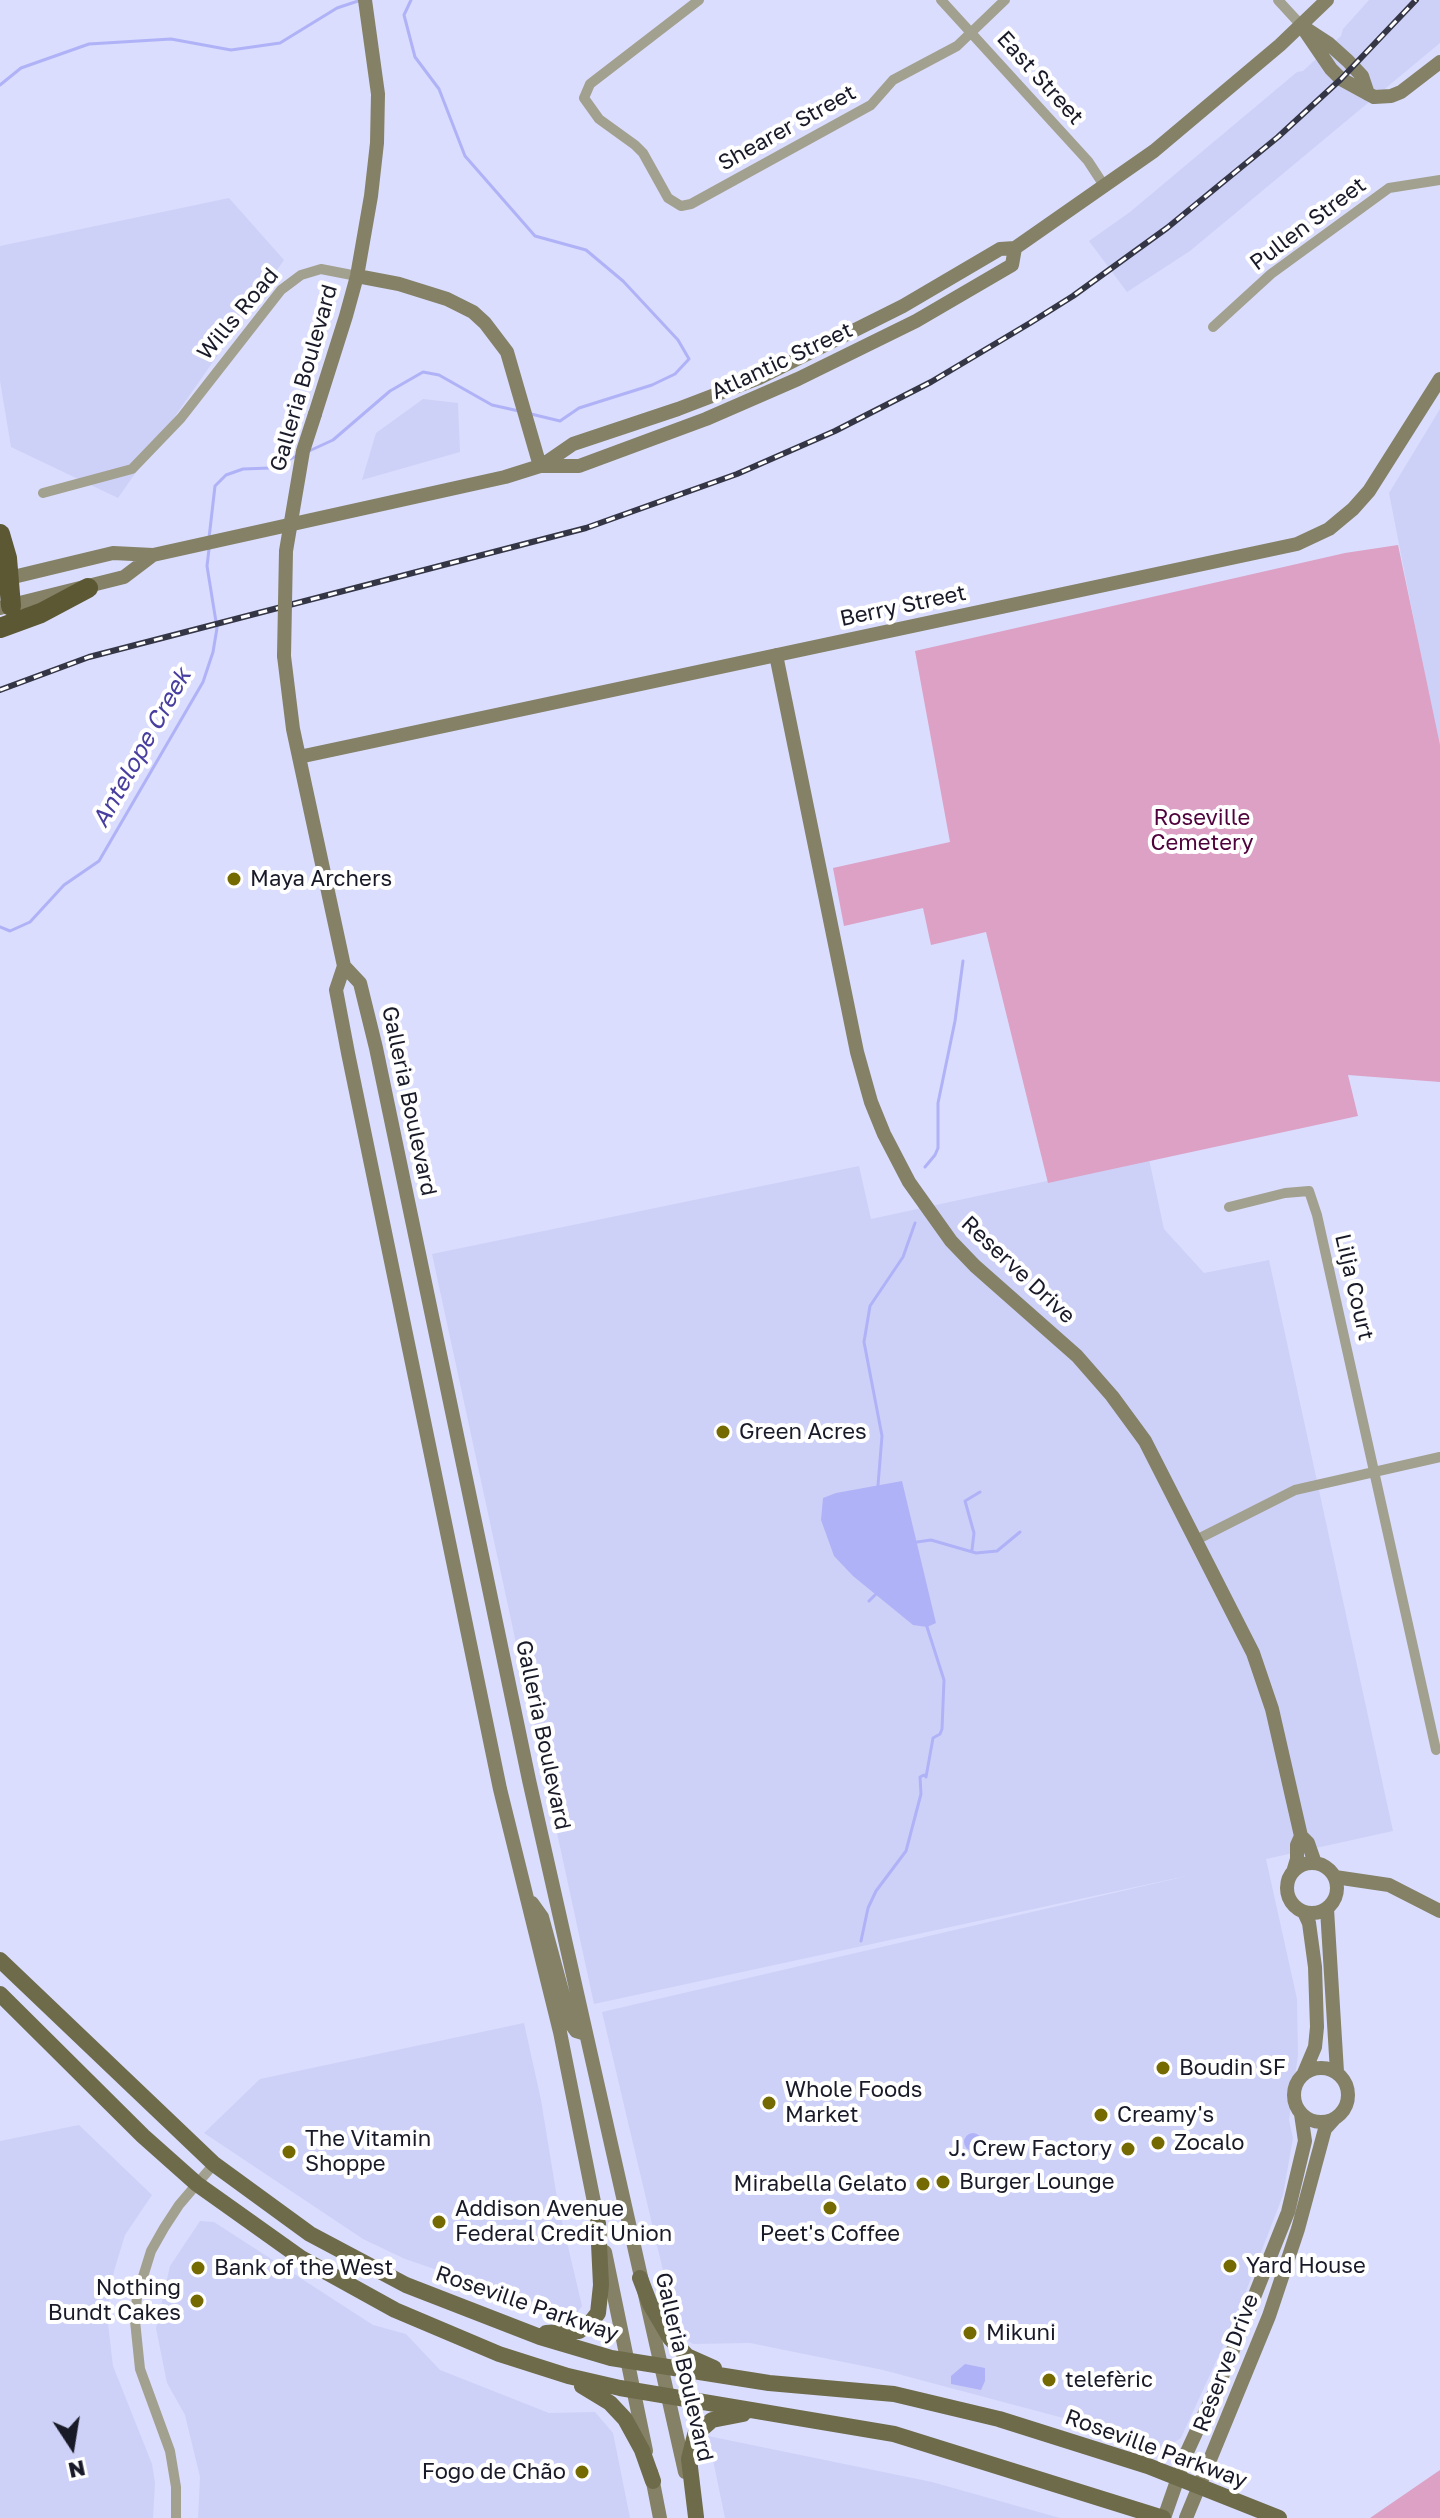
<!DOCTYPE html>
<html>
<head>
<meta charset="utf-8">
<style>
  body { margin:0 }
  #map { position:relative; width:1440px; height:2518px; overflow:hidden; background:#daddfd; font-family:"Golos Text",sans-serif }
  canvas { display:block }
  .north { position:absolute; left:32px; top:2406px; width:80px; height:80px; -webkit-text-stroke:6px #fff; paint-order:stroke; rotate:168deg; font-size:22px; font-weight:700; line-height:32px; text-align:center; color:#191a28 }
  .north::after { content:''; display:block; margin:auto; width:28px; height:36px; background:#191a28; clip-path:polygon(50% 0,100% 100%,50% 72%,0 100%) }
</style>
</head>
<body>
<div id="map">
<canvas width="1440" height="2518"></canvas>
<div class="north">N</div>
</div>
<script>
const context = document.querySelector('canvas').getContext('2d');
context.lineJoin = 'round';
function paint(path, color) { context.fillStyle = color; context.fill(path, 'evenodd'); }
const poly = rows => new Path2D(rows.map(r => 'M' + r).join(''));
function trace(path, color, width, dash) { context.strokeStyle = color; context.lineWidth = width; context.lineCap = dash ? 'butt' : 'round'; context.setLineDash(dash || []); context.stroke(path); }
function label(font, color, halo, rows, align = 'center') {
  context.font = font + ' "Golos Text",sans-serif'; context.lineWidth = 8; context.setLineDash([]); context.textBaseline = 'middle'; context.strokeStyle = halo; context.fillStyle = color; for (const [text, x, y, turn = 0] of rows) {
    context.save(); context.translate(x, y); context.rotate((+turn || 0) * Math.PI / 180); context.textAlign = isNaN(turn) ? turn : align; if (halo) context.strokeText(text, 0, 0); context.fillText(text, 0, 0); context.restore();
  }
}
paint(poly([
  [1369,0,1440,0,1440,43,1190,251,1127,292,1089,241,1130,212,1297,72,1303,71,1341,36,1343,29],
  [229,198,284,260,118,498,11,447,0,381,0,246],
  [423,399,458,403,460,452,362,480,376,433],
  [1440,409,1440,754,1389,493],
  [1149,1159,1164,1229,1204,1273,1269,1260,1393,1831,1266,1859,1297,1999,1298,2055,1289,2120,1293,2138,1283,2195,1235,2320,1181,2438,1164,2449,1067,2419,883,2370,750,2343,693,2344,678,2334,602,2012,1191,1875,594,2004,432,1254,859,1166,871,1219],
  [524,2023,541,2100,558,2204,582,2306,577,2313,567,2314,405,2259,363,2239,204,2133,260,2079],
  [79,2125,152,2195,125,2235,114,2271,107,2315,113,2366,152,2464,155,2483,153,2518,0,2518,0,2141],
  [200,2221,214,2222,373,2325,406,2334,440,2370,549,2413,595,2412,613,2433,630,2518,198,2518,200,2477,185,2415,167,2383,156,2328,170,2266],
  [708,2436,932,2482,1060,2518,725,2518]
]), '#ced1f7');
paint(poly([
  [1398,545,1440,745,1440,1082,1348,1075,1358,1116,1048,1183,986,932,931,945,923,908,844,926,833,868,950,842,915,651,1345,553],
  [1440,2470,1440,2518,1370,2518]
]), '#dca1c5');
paint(poly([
  [902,1481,936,1623,927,1627,913,1625,853,1576,834,1556,821,1520,823,1498,836,1493],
  '964 2142a9 9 0 1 1 18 0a9 9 0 1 1-18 0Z',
  [965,2364,985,2368,985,2381,981,2390,951,2384,951,2376]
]), '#afb2f7');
trace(poly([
  [411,0,404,15,415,57,439,89,465,156,535,236,586,250,623,281,678,340,689,359,675,374,652,385,579,408,560,421,531,414],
  [0,85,21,68,89,44,171,39,231,50,280,43,337,8,361,0],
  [309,451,333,440,390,391,423,372,439,375,492,405,519,411],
  [209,538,215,486,226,475,243,469,270,468,299,455],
  [0,927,10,931,30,922,64,885,99,861,203,682,213,652,217,628,207,566,209,549],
  [925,1167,935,1155,938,1148,938,1103,955,1021,963,961],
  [878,1485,882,1436,864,1342,870,1306,903,1257,915,1223],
  [917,1542,931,1540,976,1553,997,1551,1020,1532],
  [972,1550,974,1533,965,1501,980,1492],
  [869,1601,876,1594],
  [861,1941,868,1908,876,1891,906,1851,921,1794,920,1777,924,1775,926,1777,933,1738,940,1734,942,1729,944,1680,927,1627]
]), '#afb2f7', 3);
trace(poly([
  [699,0,590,84,584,98,599,119,635,145,643,153,668,198,681,206,691,204,871,105,893,80,957,46,1005,0],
  [941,0,1088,161,1105,187],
  [1278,0,1301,25],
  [1213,327,1271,274,1389,188,1440,180],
  [43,493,132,469,181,418,281,290,301,275,321,269,357,276],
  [1229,1207,1285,1193,1309,1191,1317,1215,1436,1750],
  [1196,1540,1295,1490,1440,1457],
  [176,2518,176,2487,170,2451,140,2369,135,2321,137,2296,151,2251,164,2228,179,2205,214,2164]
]), '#a2a08f', 10);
trace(poly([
  [1301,25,1331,69,1341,79,1374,97,1391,96,1401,92,1440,62],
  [1305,28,1328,43,1348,61,1362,76,1368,94],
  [357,276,399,284,447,299,473,312,485,323,507,352,540,466],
  [315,414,346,316,357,276,371,196,377,143,378,94,365,0],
  [541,466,573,444,678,409,759,378,903,306,1000,249,1015,248,1154,151,1280,45,1327,0],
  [1,580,113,553,153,555,505,477,540,466,579,466,706,419,798,379,916,321,1012,265,1015,248],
  [0,608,124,577,153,555],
  [776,655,857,1052,871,1102,884,1134,909,1182,951,1241,975,1266,1077,1356,1112,1396,1145,1441,1253,1653,1272,1709,1301,1836,1308,1843,1315,1863],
  [284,656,293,729,344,966,336,990,348,1053,500,1789,560,2032,600,2232],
  [299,757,1297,544,1329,529,1353,509,1369,491,1440,379],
  [344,966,360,983,376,1048,529,1780,685,2472],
  '1287 1888a25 25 0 1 1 50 0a25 25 0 1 1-50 0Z',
  [1293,1872,1297,1859,1297,1845,1301,1836],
  [1335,1877,1389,1885,1440,1911],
  [532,1903,542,1917,571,2024,576,2031,586,2034],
  [1327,1909,1337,2072],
  '1294 2095a27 27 0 1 1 54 0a27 27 0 1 1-54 0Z',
  [1304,2073,1315,2047,1317,2027,1315,1967,1309,1923,1304,1912],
  [605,2252,646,2451],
  [651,2472,660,2518],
  [1164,2518,1187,2452,1227,2365,1288,2212,1305,2141,1301,2114],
  [1186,2518,1269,2316,1298,2229,1325,2129,1334,2119]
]), '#848167', 14);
trace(poly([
  [0,1960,214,2164,310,2234,406,2285,540,2337,611,2358,769,2383,894,2394,999,2419,1148,2466,1279,2518],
  [0,1994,143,2136,197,2184,301,2258,395,2310,499,2354,568,2376,620,2388,894,2434,1163,2518],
  [640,2278,650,2304,670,2338,687,2356,714,2368],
  [546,2333,579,2331,591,2322,598,2313,601,2285,598,2223],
  [582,2386,610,2403,625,2419,642,2450,653,2481],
  [696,2517,689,2459,695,2435,712,2420,743,2414]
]), '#6e6b4b', 16);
trace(poly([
  [0,534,7,558,11,606],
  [0,628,41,613,88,588]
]), '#5c5833', 20);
const rail = poly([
  [0,690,89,657,586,528,737,474,835,431,931,382,1030,323,1073,296,1167,228,1278,137,1341,79,1416,0]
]);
trace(rail, '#343646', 6);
trace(rail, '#fff', 3, [9]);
trace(poly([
  [284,656,286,551,303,451,315,414]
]), '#848167', 14);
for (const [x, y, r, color] of [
  [234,879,8,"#756a01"],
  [723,1432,8,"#756a01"],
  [1163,2068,8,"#756a01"],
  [769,2103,8,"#756a01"],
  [1101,2115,8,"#756a01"],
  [1158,2143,8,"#756a01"],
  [1128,2149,8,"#756a01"],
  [289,2152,8,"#756a01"],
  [943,2182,8,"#756a01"],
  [923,2184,8,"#756a01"],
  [830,2208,8,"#756a01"],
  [439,2222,8,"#756a01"],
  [1230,2266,8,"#756a01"],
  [198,2268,8,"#756a01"],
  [197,2301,8,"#756a01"],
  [970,2333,8,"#756a01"],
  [1049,2380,8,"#756a01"],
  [582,2472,8,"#756a01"]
]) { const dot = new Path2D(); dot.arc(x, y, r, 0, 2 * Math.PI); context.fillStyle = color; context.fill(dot); trace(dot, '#fff', 3); }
label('22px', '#191a28', '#fff', [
  ["East Street",1040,78,48],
  ["Shearer Street",787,128,-29],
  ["Pullen Street",1308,224,-37],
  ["Wills Road",238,314,-50],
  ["Atlantic Street",782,361,-25],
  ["Galleria Boulevard",304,378,-74],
  ["Berry Street",903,606,-12],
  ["Galleria Boulevard",409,1101,78],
  ["Reserve Drive",1018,1270,43],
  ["Lilja Court",1354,1287,77],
  ["Galleria Boulevard",543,1735,78],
  ["Roseville Parkway",527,2304,19],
  ["Reserve Drive",1226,2363,-69],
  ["Galleria Boulevard",684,2367,77],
  ["Roseville Parkway",1156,2449,20]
]);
label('22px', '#4f013b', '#fff', [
  ["Roseville",1202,818],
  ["Cemetery",1202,843]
]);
label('22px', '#191a28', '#fff', [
  ["Maya Archers",250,879],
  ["Green Acres",739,1432],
  ["Boudin SF",1179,2068],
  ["Whole Foods",785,2090],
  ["Market",785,2115],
  ["Creamy's",1117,2115],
  ["The Vitamin",305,2139],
  ["Shoppe",305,2164],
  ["Zocalo",1174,2143],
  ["J. Crew Factory",1112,2149,"right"],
  ["Burger Lounge",959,2182],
  ["Mirabella Gelato",907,2184,"right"],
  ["Addison Avenue",455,2209],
  ["Federal Credit Union",455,2234],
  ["Peet's Coffee",830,2234,"center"],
  ["Yard House",1246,2266],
  ["Bank of the West",214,2268],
  ["Nothing",181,2288,"right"],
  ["Bundt Cakes",181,2313,"right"],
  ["Mikuni",986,2333],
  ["telefèric",1065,2380],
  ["Fogo de Chão",566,2472,"right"]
], 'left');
label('italic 24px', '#473e9f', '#fff', [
  ["Antelope Creek",142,748,-61]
]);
</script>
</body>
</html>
